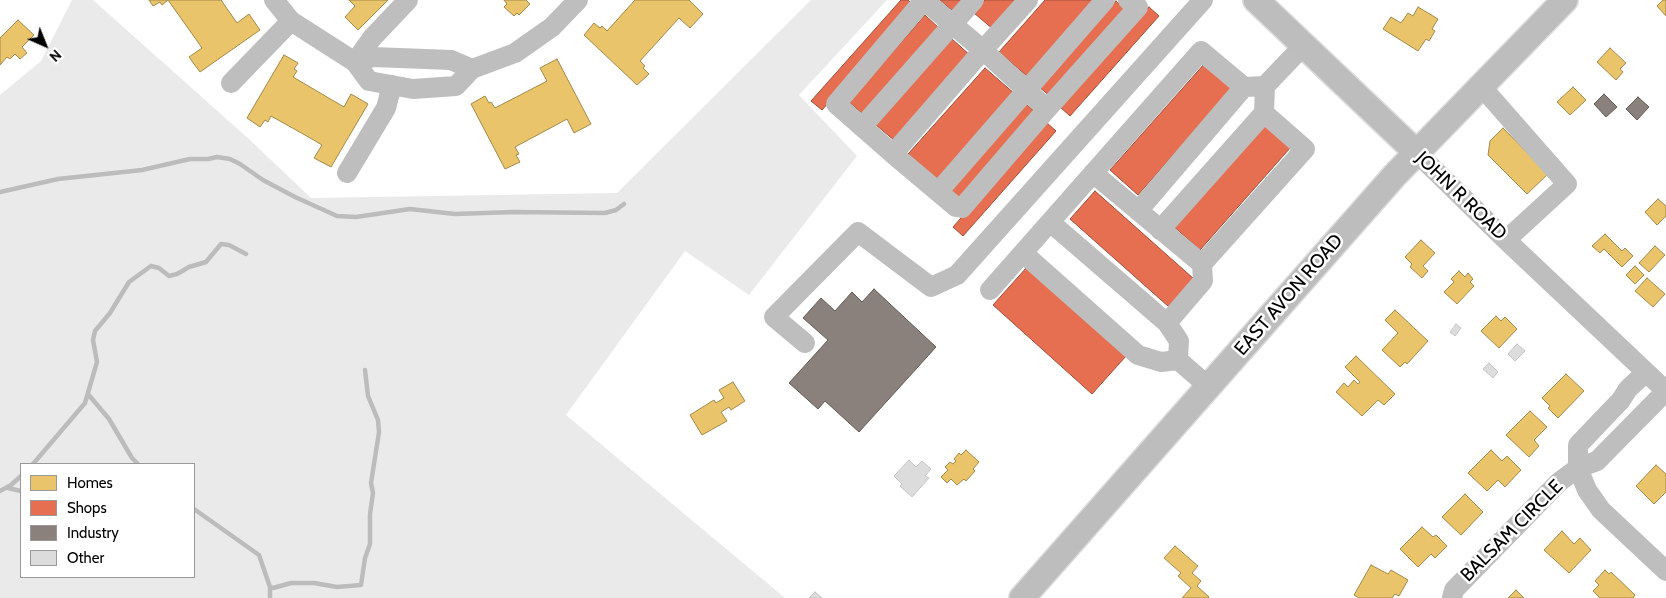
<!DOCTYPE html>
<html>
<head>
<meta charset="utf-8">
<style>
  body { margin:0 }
  #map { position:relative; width:1666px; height:598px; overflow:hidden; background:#fff; font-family:Cabin,sans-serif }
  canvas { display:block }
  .legend { position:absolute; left:20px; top:463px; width:175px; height:115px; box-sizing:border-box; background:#fff; border:1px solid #999; margin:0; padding:6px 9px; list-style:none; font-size:15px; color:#000 }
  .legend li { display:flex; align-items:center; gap:10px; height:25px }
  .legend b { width:25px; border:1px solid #999 }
  .north { position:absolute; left:20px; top:20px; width:50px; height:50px; -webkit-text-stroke:4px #fff; paint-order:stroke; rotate:136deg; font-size:14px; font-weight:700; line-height:20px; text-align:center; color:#000 }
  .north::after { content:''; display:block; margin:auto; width:18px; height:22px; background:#000; clip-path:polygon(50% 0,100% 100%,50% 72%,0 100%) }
</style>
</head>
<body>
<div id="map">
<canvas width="1666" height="598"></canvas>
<ul class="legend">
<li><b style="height:14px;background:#e9c46a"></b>Homes</li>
<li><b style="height:14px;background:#e76f51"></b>Shops</li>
<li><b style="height:14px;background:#8a817c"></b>Industry</li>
<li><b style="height:14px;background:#dcdcdc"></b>Other</li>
</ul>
<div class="north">N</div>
</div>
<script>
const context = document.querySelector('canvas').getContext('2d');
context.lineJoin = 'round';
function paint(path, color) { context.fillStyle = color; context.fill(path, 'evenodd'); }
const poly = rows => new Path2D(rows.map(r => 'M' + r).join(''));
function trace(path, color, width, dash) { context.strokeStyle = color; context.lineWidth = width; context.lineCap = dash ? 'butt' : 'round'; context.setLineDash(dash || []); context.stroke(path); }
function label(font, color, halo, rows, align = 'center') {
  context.font = font + ' Cabin,sans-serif'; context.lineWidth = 5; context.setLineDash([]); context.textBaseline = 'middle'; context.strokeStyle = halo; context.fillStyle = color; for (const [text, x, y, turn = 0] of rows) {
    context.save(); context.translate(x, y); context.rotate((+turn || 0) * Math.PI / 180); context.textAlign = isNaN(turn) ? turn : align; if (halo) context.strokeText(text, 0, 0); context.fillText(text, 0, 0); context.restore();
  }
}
paint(poly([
  [72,0,93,0,250,140,311,198,617,193,811,0,887,0,799,95,857,156,749,295,685,251,566,415,785,598,0,598,0,95,41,61],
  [21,464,194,464,194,577,21,577]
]), '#eaeaea');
const homes = poly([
  [149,0,221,0,237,23,249,14,260,30,200,72,189,57,202,48,195,38,168,0,162,5,160,2,153,6,149,0],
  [349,0,388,0,358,30,345,17,355,6,349,0],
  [504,0,526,0,530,4,519,15,517,13,514,16,504,7,507,4,504,0],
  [635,0,689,0,703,14,690,28,679,18,640,61,645,66,643,68,649,74,637,85,584,35,594,23,600,28,602,26,607,31,635,0],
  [1663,0,1666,0,1666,16,1657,6,1663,0],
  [1418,7,1438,19,1432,29,1435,31,1429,41,1426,39,1418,51,1383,29,1391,17,1401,23,1408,13,1413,16,1418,7],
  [18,20,34,35,22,47,27,53,20,59,15,54,10,59,7,57,0,65,0,38,18,20],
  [1610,48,1626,63,1620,69,1623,72,1616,80,1597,62,1610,48],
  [284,55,298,63,294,69,297,71,293,77,344,107,351,94,368,104,331,167,314,158,322,145,312,139,271,116,268,122,265,120,260,127,247,118,284,55],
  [557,59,591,124,574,133,567,119,556,125,515,147,519,154,516,155,520,162,505,169,471,104,485,96,489,103,491,102,495,108,526,92,547,81,540,68,557,59],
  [1573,87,1586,100,1570,115,1557,102,1573,87],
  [1503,128,1548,174,1527,194,1488,155,1490,141,1503,128],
  [1658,199,1666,206,1666,216,1657,225,1645,212,1658,199],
  [1605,234,1622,251,1625,248,1633,256,1622,267,1604,249,1600,253,1592,246,1605,234],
  [1421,240,1435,253,1423,266,1428,271,1422,278,1410,267,1412,264,1405,257,1421,240],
  [1655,246,1665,255,1649,272,1639,263,1655,246],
  [1635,266,1644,275,1635,284,1626,275,1635,266],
  [1459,271,1465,277,1468,273,1473,279,1470,282,1474,286,1457,304,1444,292,1454,282,1451,279,1459,271],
  [1647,278,1665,294,1653,307,1635,291,1647,278],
  [1395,310,1428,341,1407,364,1405,362,1400,367,1382,350,1398,333,1385,320,1395,310],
  [1496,316,1501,321,1505,317,1517,329,1499,348,1481,331,1496,316],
  [1356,356,1395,394,1384,405,1378,400,1362,416,1336,392,1344,383,1348,387,1354,380,1358,384,1360,382,1345,367,1356,356],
  [1566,374,1584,391,1558,418,1548,408,1550,406,1542,398,1566,374],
  [733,382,745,401,731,410,729,407,721,412,727,421,702,435,690,415,714,400,716,403,724,398,719,390,733,382],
  [1530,411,1547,427,1534,440,1539,446,1529,457,1506,435,1530,411],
  [966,450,979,462,973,469,975,471,966,481,964,479,957,485,951,479,947,483,941,477,948,470,945,467,950,462,953,464,956,461,954,459,959,453,961,455,966,450],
  [1491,450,1502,461,1507,456,1521,470,1505,487,1498,480,1487,491,1468,473,1491,450],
  [1656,465,1666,474,1666,492,1654,504,1636,486,1656,465],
  [1465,494,1483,512,1461,535,1442,517,1465,494],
  [1422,527,1433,537,1436,535,1447,546,1435,558,1431,554,1418,567,1400,549,1422,527],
  [1562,531,1574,544,1580,538,1591,550,1569,573,1544,550,1562,531],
  [1175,546,1198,566,1192,573,1201,581,1197,586,1209,597,1208,598,1182,598,1191,588,1178,576,1181,573,1164,558,1175,546],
  [1371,565,1388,574,1391,570,1408,580,1399,596,1395,594,1392,598,1359,598,1354,595,1371,565],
  [1605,570,1609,574,1611,572,1635,595,1633,598,1600,598,1593,591,1599,585,1595,581,1605,570],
  [1516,590,1524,598,1508,598,1516,590]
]);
paint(homes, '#e9c46a');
trace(homes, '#a3894a', 1);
const shops = poly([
  [901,0,908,0,914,6,822,110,811,101,901,0],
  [940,0,965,0,954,12,940,0],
  [985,0,1020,0,994,30,974,13,985,0],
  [1045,0,1096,0,1028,77,999,52,1045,0],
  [1116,1,1126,10,1050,96,1039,87,1116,1],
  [1149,7,1159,16,1070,116,1060,107,1149,7],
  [925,15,940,29,864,115,849,102,925,15],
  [952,39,971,56,895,141,876,125,952,39],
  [1205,63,1233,87,1138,195,1110,170,1205,63],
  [985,68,1015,94,938,180,908,154,985,68],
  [1026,104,1035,112,959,199,949,190,1026,104],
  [1046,122,1056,131,963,236,953,227,1046,122],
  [1263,122,1291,147,1200,250,1172,225,1263,122],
  [1095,191,1194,279,1169,307,1070,219,1095,191],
  [1027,267,1127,355,1092,394,993,305,1027,267]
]);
paint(shops, '#e76f51');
trace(shops, '#a24e39', 1);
const industry = poly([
  [1604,94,1617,107,1606,117,1594,104,1604,94],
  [1638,97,1649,107,1637,120,1626,109,1638,97],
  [874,289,936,347,859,432,825,401,818,409,789,383,828,340,803,318,821,298,835,311,852,292,862,302,874,289]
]);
paint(industry, '#8a817c');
trace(industry, '#615a57', 1);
trace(poly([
  [0,192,58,179,142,170,190,159,208,159,217,157,230,159,240,164,263,180,295,197,337,216,356,217,410,209,455,214,514,212,605,213,616,210,624,204],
  [88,394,109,419,132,458,138,464],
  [33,464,85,403,97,362,93,340,95,331,110,313,129,282,151,266,159,268,169,276,177,274,189,267,206,262,221,244,229,245,246,254],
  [8,488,21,491],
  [0,491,11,485,21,476],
  [194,509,259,555,270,587,270,598],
  [270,587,273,588,291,583,314,583,337,587,361,585,365,558,370,544,370,514,373,493,371,483,379,432,378,420,368,396,365,370]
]), '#bcbcbc', 4.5);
const building = poly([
  [1456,324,1461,328,1455,336,1450,332,1456,324],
  [1517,344,1525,351,1515,361,1508,354,1517,344],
  [1489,363,1498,372,1493,378,1483,369,1489,363],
  [909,460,916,467,922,461,931,469,925,476,929,478,912,497,900,486,902,484,894,476,909,460],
  [815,592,822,598,809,598,815,592]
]);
paint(building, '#dcdcdc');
trace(building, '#c5c5c5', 1);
const major = poly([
  [1256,0,1416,152],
  [1022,598,1395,175,1565,0]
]);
trace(major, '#dbdbdb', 28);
trace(poly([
  [274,0,291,21,355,62,369,81,413,89,456,86,472,69,515,53,552,27,578,0],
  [355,62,373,57,451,60,472,69],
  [355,62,372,38,408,0],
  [231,83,291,21],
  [1481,86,1567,184,1506,240],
  [1047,109,1138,7,1128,0],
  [862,127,974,0],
  [1416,152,1506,240,1666,391,1597,461,1578,468,1559,482,1454,590,1452,598],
  [893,154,956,207,962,208,1047,109,983,50,924,0,836,104,893,154,983,50,1028,0],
  [347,173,386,108,392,85],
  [1093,173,1202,264],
  [938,192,1105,0],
  [1138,211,1244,87],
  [1050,222,1167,323,1203,281,1202,264,1305,149,1264,113,1265,86],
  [1160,230,1264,113],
  [1023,253,1138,355,1161,362,1178,360,1208,386],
  [990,290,1201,51,1244,87,1265,86,1304,45],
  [1167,323,1179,341,1178,360],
  [805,343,774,317,858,232,931,287,957,275,1203,0],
  [1646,372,1628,389,1621,400,1578,445,1578,468,1587,490,1601,510,1666,571]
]), '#bebebe', 20);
trace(major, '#bdbdbd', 25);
label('19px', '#000', '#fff', [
  ["JOHN R ROAD",1461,196,44],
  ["EAST AVON ROAD",1289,295,-49],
  ["BALSAM CIRCLE",1512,531,-45]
]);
</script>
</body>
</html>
